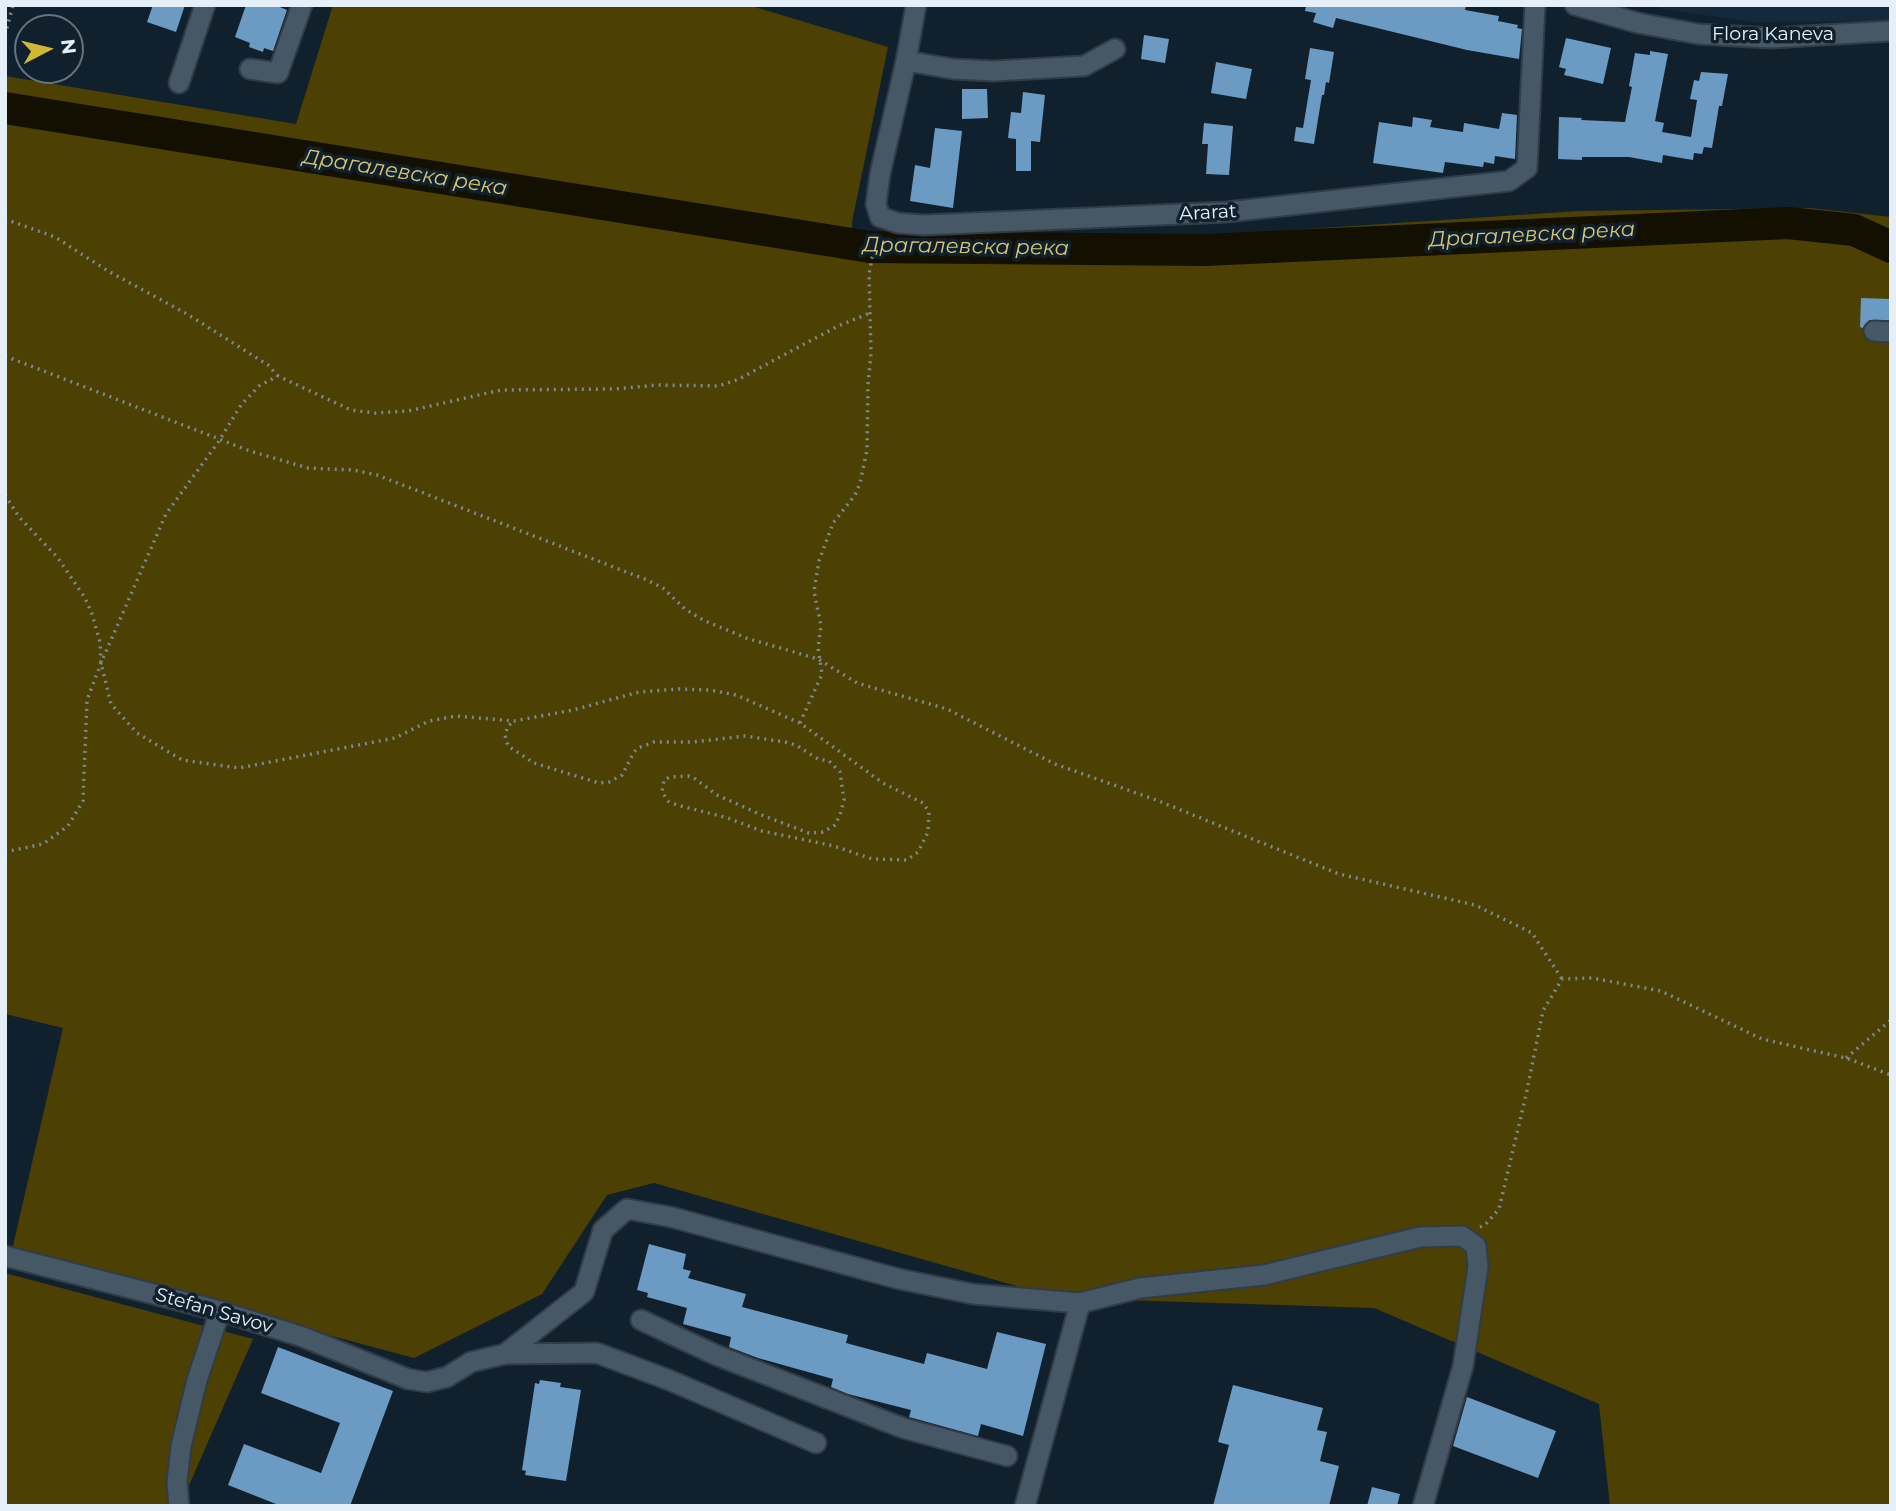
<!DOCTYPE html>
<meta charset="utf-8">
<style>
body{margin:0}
#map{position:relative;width:1896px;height:1511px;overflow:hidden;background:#11202d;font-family:Montserrat,sans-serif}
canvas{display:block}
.frame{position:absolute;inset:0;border:7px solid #e5eff8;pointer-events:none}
.north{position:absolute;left:14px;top:14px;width:70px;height:70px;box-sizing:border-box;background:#11202d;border:2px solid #66737e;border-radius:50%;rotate:83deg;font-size:19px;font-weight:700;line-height:28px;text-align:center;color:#e5eff8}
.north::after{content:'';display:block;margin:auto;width:24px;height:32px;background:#d1b736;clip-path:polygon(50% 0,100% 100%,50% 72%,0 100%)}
</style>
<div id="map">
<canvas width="1896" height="1511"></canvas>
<div class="frame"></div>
<div class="north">N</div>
</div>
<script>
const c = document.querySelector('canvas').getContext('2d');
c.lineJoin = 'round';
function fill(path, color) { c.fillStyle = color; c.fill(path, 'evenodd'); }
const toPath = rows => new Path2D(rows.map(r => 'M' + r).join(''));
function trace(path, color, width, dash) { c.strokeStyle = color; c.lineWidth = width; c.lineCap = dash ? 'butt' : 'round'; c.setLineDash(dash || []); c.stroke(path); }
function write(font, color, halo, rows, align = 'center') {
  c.font = font + ' Montserrat,sans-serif'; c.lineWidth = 7; c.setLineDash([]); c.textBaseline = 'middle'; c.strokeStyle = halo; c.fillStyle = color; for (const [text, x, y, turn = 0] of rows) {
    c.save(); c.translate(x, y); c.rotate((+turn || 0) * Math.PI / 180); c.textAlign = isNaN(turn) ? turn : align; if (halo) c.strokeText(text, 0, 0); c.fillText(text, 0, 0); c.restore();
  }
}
fill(toPath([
 [1660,5,1891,5,1891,21,1755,22,1660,9]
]), '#142a3b');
fill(toPath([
 [333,5,748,5,888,47,852,222,854,259,1579,211,1810,208,1891,217,1891,1506,1610,1506,1599,1404,1374,1308,1059,1298,654,1183,607,1195,542,1294,414,1358,12,1250,63,1028,5,1014,5,76,296,124],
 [5,1273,253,1339,180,1506,5,1506]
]), '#4c4003');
trace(toPath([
 [5,108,870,247,1205,250,1788,223,1854,230,1891,247]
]), '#130f01', 32);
fill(toPath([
 [153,5,185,5,176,32,147,22],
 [246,5,275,5,287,10,273,51,264,48,263,52,249,47,250,43,235,37],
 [1306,5,1466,5,1465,10,1499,16,1498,21,1518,25,1517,28,1522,29,1519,59,1467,50,1336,18,1333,28,1313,22,1316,13,1305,11],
 [1144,35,1169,39,1165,63,1141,59],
 [1566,38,1611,48,1603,84,1564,75,1566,69,1559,67],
 [1310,48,1334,52,1329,83,1326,82,1324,95,1322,95,1314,144,1294,141,1296,127,1303,128,1311,80,1305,79],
 [1650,51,1668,54,1655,121,1664,123,1662,132,1691,137,1697,100,1690,99,1694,80,1699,81,1701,72,1728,74,1722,106,1719,106,1712,148,1704,147,1702,154,1694,153,1693,160,1663,155,1662,163,1629,157,1582,157,1582,160,1558,159,1559,117,1582,118,1581,120,1625,122,1632,87,1629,86,1635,53,1650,55],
 [1216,62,1252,69,1246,99,1211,93],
 [962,89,987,89,988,118,962,119],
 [1023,92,1045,95,1040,142,1031,141,1031,171,1016,171,1016,139,1008,138,1011,112,1021,113],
 [1502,113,1517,115,1515,159,1495,156,1494,164,1484,162,1483,167,1445,162,1443,173,1373,163,1379,122,1412,127,1413,117,1432,120,1430,127,1463,132,1464,123,1499,129],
 [1204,123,1233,126,1229,175,1206,174,1208,144,1202,144],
 [935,128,962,131,953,208,910,201,915,165,930,168],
 [1861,298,1891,299,1891,320,1869,320,1863,328,1860,327],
 [649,1244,686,1254,683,1269,691,1271,688,1278,746,1294,742,1307,848,1335,846,1343,924,1364,927,1353,987,1369,997,1332,1046,1344,1023,1436,981,1424,978,1436,909,1417,911,1410,848,1394,831,1387,833,1379,758,1358,729,1347,731,1337,683,1324,687,1308,647,1297,648,1293,637,1290],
 [278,1347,393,1391,350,1506,281,1506,228,1485,244,1444,321,1473,340,1423,261,1393],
 [540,1380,561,1383,560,1387,581,1390,566,1481,525,1475,526,1471,522,1470,535,1383,539,1384],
 [1233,1385,1323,1408,1317,1430,1327,1432,1320,1461,1339,1466,1329,1506,1213,1506,1229,1445,1218,1442],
 [1467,1397,1556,1431,1538,1478,1453,1446],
 [1372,1487,1400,1494,1397,1506,1367,1506]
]), '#6b9bc2');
const minor = toPath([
 [916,5,906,61,880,174,876,204,880,217,898,223,924,225,1227,212,1509,181,1527,168,1535,5],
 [1575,5,1638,23,1698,34,1771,38,1891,31],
 [906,61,953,69,994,71,1084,66,1115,49],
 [250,69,278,73,302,5],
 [179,83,205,5],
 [1874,331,1891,332],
 [5,1256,220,1311,303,1337,408,1379,427,1382,447,1377,471,1362,505,1354,584,1292,603,1230,627,1209,671,1217,899,1279,973,1294,1080,1303,1140,1288,1264,1275,1420,1237,1462,1236,1476,1246,1478,1267,1463,1366,1423,1506],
 [641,1320,716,1355,903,1428,1007,1456],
 [505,1354,597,1353,669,1380,816,1443],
 [179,1506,177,1482,181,1446,197,1380,220,1311],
 [1025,1506,1080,1303]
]);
trace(minor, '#323c47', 23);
trace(toPath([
 [5,35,13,5],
 [5,219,55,237,108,271,187,314,268,365,278,376],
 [5,356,250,451,308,468,353,470,377,475,647,580,663,588,685,609,703,620,746,638,818,659,857,683,947,709,1055,764,1156,800,1339,874,1475,905,1532,933,1562,979],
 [5,495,19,517,58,558,85,598,92,614,100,642,101,663,111,704,137,733,182,760,239,768,395,738,429,721,456,716,514,721,573,710,639,692,679,689,710,690,736,695,800,723,883,783,923,803,929,812,928,832,918,852,907,860,872,859,834,846,762,831,728,818,677,805,668,801,662,792,664,780,670,777,688,776,694,778,717,795,764,816,809,833,823,832,835,825,840,815,844,800,840,772,829,761,818,759,796,745,785,742,745,736,693,742,654,742,638,748,634,752,622,775,609,782,599,783,534,763,508,746,505,735,508,726,514,721],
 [800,723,822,674,818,648,821,626,814,591,819,561,833,523,855,495,860,483,867,450,868,385,871,353,869,274,877,233],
 [5,852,43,844,68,826,83,801,87,700,101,663,166,514,219,441,241,405,259,386,278,376,351,410,375,413,408,411,501,390,615,389,657,385,719,386,739,379,838,326,870,313],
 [1846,1058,1891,1020],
 [1480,1227,1485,1225,1499,1209,1526,1095,1543,1011,1562,979,1592,978,1661,991,1762,1039,1846,1058,1891,1075]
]), '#7c8893', 3.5, [2, 5]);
trace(minor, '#465766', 19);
write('19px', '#e5eff8', '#11202d', [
 ["Flora Kaneva",1773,34],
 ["Ararat",1208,213,-3],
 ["Stefan Savov",214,1311,16]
]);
write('italic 21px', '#d8c671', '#11202d', [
 ["Драгалевска река",405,173,9],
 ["Драгалевска река",1532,235,-3],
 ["Драгалевска река",966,247,1]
]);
</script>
